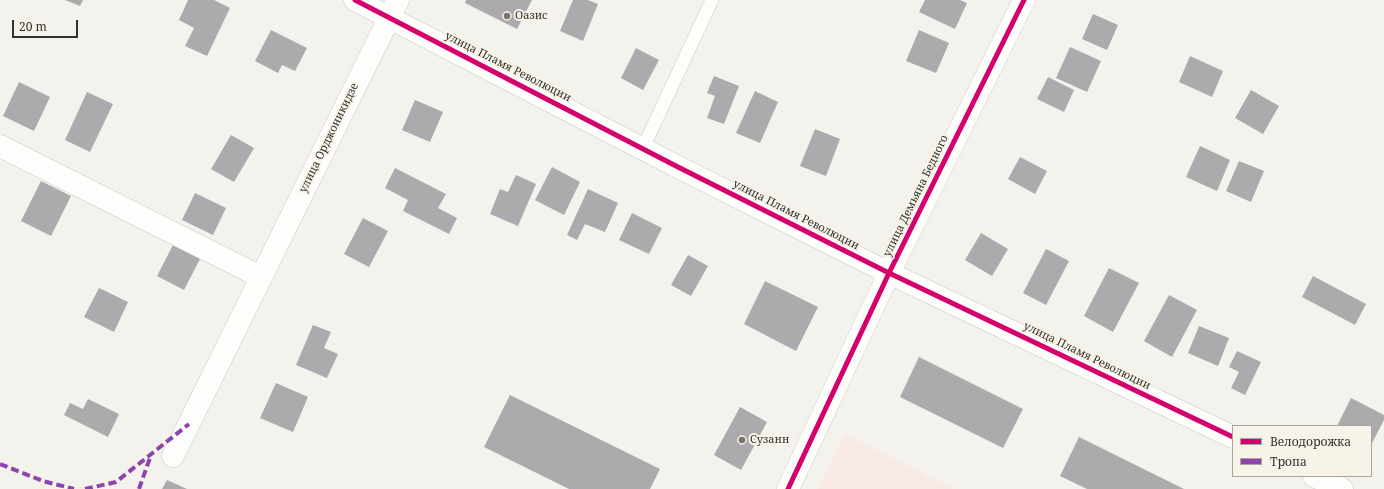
<!DOCTYPE html>
<meta charset="utf-8">
<style>
body{margin:0}
#map{position:relative;width:1384px;height:489px;overflow:hidden;background:#f4f2ec;font-family:"Noto Serif",serif}
canvas{display:block}
.legend{position:absolute;left:1232px;top:425px;width:140px;height:52px;box-sizing:border-box;background:#f7f3e8;border:1px solid #a9a59d;margin:0;padding:5px 7px;list-style:none;font-size:12px;color:#33312d}
.legend li{display:flex;align-items:center;gap:8px;height:20px}
.legend b{width:20px;border:1px solid #a9a59d}
.scale{position:absolute;left:12px;top:20px;width:66px;height:18px;box-sizing:border-box;border:2px solid #33312d;border-top:0;padding-left:5px;font-size:12px;line-height:14px;white-space:nowrap;color:#33312d;-webkit-text-stroke:3px #f7f3e8;paint-order:stroke}
</style>
<div id="map">
<canvas width="1384" height="489"></canvas>
<ul class="legend">
<li><b style="height:5px;background:#d6006c"></b>Велодорожка</li>
<li><b style="height:5px;background:#8e44ad"></b>Тропа</li>
</ul>
<div class="scale">20 m</div>
</div>
<script>
const c = document.querySelector('canvas').getContext('2d');
c.lineJoin = 'round';
function fill(path, color) { c.fillStyle = color; c.fill(path, 'evenodd'); }
const toPath = rows => new Path2D(rows.map(r => 'M' + r).join(''));
function trace(path, color, width, dash) { c.strokeStyle = color; c.lineWidth = width; c.lineCap = dash ? 'butt' : 'round'; c.setLineDash(dash || []); c.stroke(path); }
function write(font, color, halo, rows, align = 'center') {
  c.font = font + ' "Noto Serif",serif'; c.lineWidth = 4; c.setLineDash([]); c.textBaseline = 'middle'; c.strokeStyle = halo; c.fillStyle = color; for (const [text, x, y, turn = 0] of rows) {
    c.save(); c.translate(x, y); c.rotate((+turn || 0) * Math.PI / 180); c.textAlign = isNaN(turn) ? turn : align; if (halo) c.strokeText(text, 0, 0); c.fillText(text, 0, 0); c.restore();
  }
}
fill(toPath([
 [844,435,888,456,953,489,818,489]
]), '#f9e9e4');
fill(toPath([
 [65,0,83,0,80,6],
 [188,0,214,0,230,8,207,56,185,46,194,28,179,20],
 [466,0,532,0,517,29,465,3],
 [573,0,588,0,598,4,583,41,560,31],
 [925,0,960,0,967,3,955,29,919,12],
 [1093,14,1118,25,1107,50,1082,39],
 [271,30,307,48,295,71,282,65,278,73,255,61],
 [919,30,949,43,936,73,906,61],
 [1070,47,1101,61,1087,92,1056,78],
 [636,48,659,60,643,90,621,78],
 [1190,56,1223,71,1212,97,1179,82],
 [714,76,739,86,724,124,707,118,715,96,707,93],
 [1048,77,1074,90,1064,112,1037,99],
 [19,82,50,97,34,131,3,116],
 [1251,90,1279,106,1263,134,1235,118],
 [755,91,778,102,760,143,736,133],
 [87,92,113,104,90,152,65,140],
 [415,100,443,112,430,142,402,130],
 [815,129,840,139,826,176,800,166],
 [231,135,254,148,234,182,211,169],
 [1200,146,1230,160,1217,191,1186,177],
 [1020,157,1047,171,1035,194,1008,179],
 [1239,161,1264,171,1251,202,1226,191],
 [552,167,580,182,564,215,535,200],
 [395,168,446,194,438,208,457,218,449,234,403,211,408,200,385,188],
 [516,175,536,184,518,226,490,214,500,189,508,192],
 [41,181,71,196,51,236,21,221],
 [588,189,618,203,605,232,585,224,577,240,567,235],
 [195,193,226,208,213,235,182,220],
 [632,213,662,228,649,254,619,240],
 [363,218,388,231,369,267,344,254],
 [981,233,1008,249,992,276,965,260],
 [174,243,201,257,184,290,157,276],
 [1046,249,1069,261,1046,305,1023,293],
 [688,255,708,266,691,296,671,285],
 [1109,268,1139,283,1113,332,1084,316],
 [1313,276,1366,304,1355,325,1302,297],
 [765,281,818,307,796,351,744,324],
 [99,288,128,302,114,332,84,317],
 [1169,295,1197,310,1172,357,1144,341],
 [313,325,331,332,324,348,338,354,327,378,296,365],
 [1199,326,1229,338,1218,366,1188,353],
 [1237,351,1261,362,1245,395,1231,388,1239,372,1229,367],
 [919,357,1023,409,1003,448,900,397],
 [276,383,308,397,293,432,260,418],
 [510,395,660,469,650,489,569,489,484,447],
 [1351,398,1384,415,1384,420,1371,445,1371,426,1337,426],
 [88,399,119,414,108,437,64,415,70,403,83,409],
 [740,407,767,422,741,470,714,455],
 [1079,437,1184,489,1087,489,1060,476],
 [167,480,187,489,162,489]
]), '#acaaad');
const lane = toPath([
 [643,148,712,0]
]);
const street = toPath([
 [0,146,261,277],
 [173,456,398,0]
]);
const secondary = toPath([
 [355,0,676,166,889,273,1233,437],
 [1314,476,1342,489],
 [788,489,889,273,1024,0]
]);
trace(lane, '#cccac6', 14);
trace(street, '#cccac6', 23);
trace(secondary, '#cccac6', 23);
trace(lane, '#fdfdfc', 13);
trace(street, '#fdfdfc', 22);
trace(secondary, '#fdfdfc', 22);
trace(toPath([
 [0,464,43,481,74,489],
 [85,489,116,482,189,424],
 [139,489,151,455]
]), '#8e44ad', 4, [8, 4]);
trace(toPath([
 [355,0,676,166,889,273,1233,437],
 [788,489,889,273,1024,0]
]), '#d6006c', 5);
for (const [x, y, r, color] of [
 [507,16,4,"#777570"],
 [742,440,4,"#777570"]
]) { const dot = new Path2D(); dot.arc(x, y, r, 0, 2 * Math.PI); c.fillStyle = color; c.fill(dot); trace(dot, '#f7f3e8', 1.5); }
write('11px', '#33312d', '#f7f3e8', [
 ["Оазис",515,16],
 ["Сузанн",750,440]
], 'left');
write('11px', '#33312d', '#f7f3e8', [
 ["улица Пламя Революции",508,67,27],
 ["улица Орджоникидзе",329,138,-64],
 ["улица Демьяна Бедного",916,196,-64],
 ["улица Пламя Революции",796,215,27],
 ["улица Пламя Революции",1087,356,26]
]);
</script>
